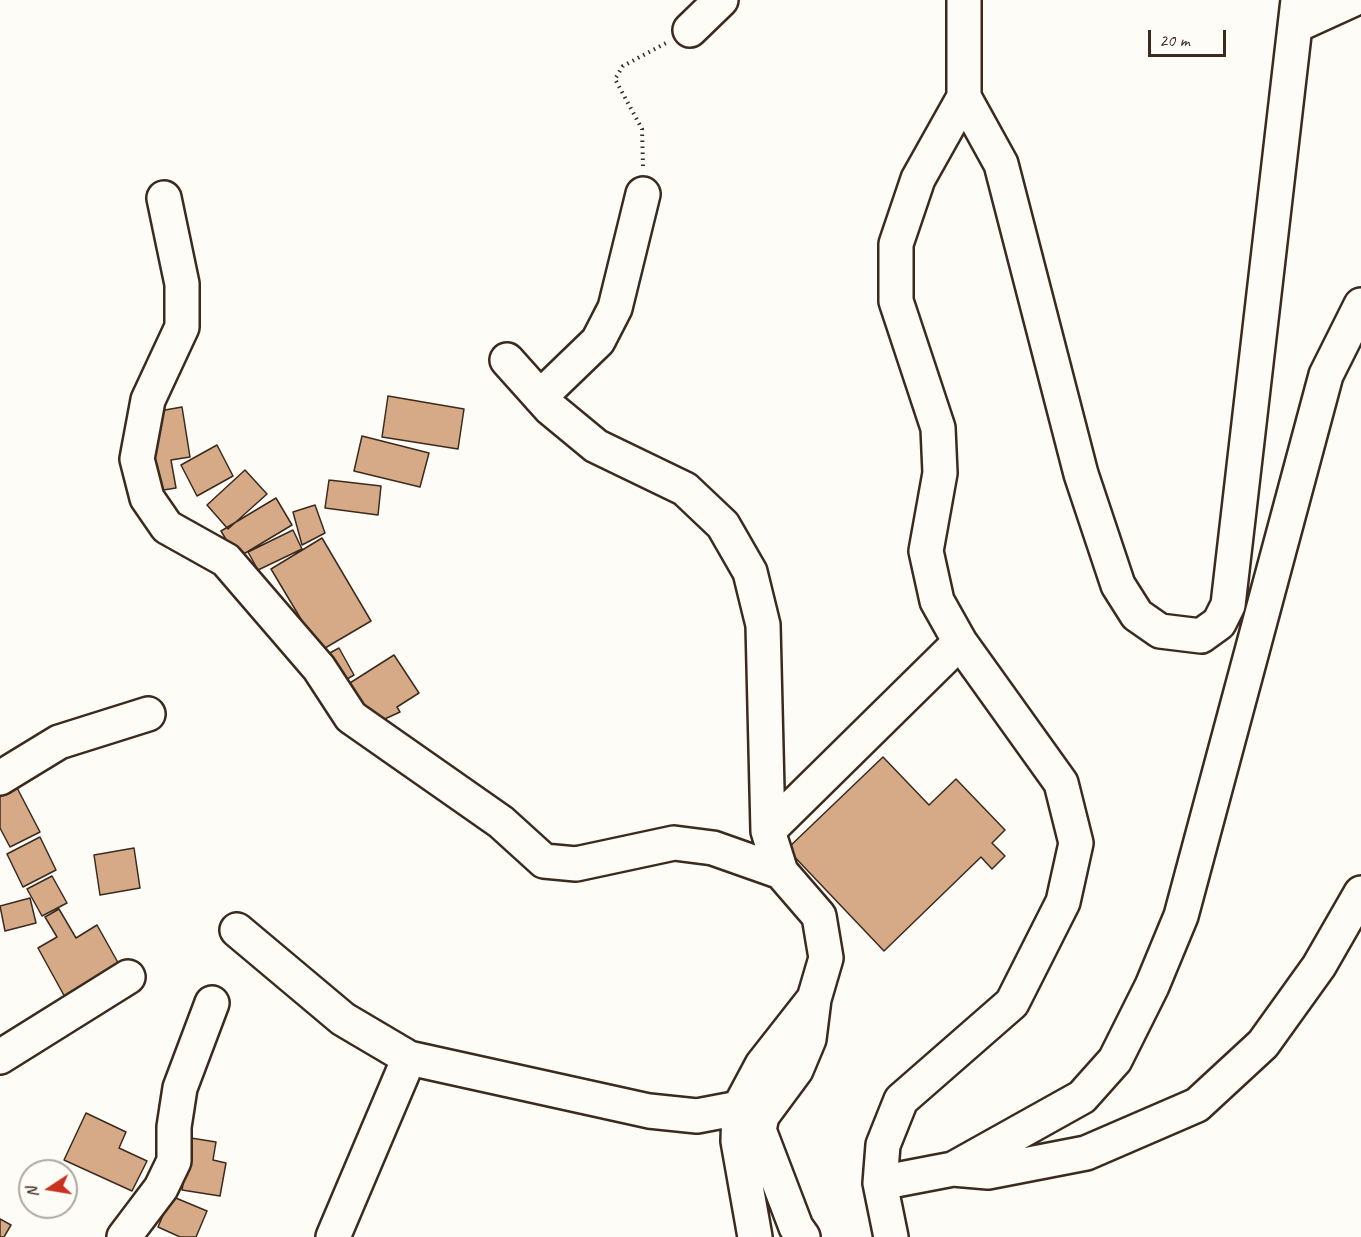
<!DOCTYPE html>
<style>
body{margin:0}
#map{position:relative;width:1361px;height:1237px;overflow:hidden;background:#fdfcf7;font-family:Caveat,sans-serif}
canvas{display:block}
.north{position:absolute;left:18px;top:1159px;width:60px;height:60px;box-sizing:border-box;background:#fdfcf7;border:2px solid #afa8a0;border-radius:50%;rotate:258deg;font-size:16px;font-weight:700;line-height:24px;text-align:center;color:#3b2a1e}
.north::after{content:'';display:block;margin:auto;width:21px;height:27px;background:#c8321e;clip-path:polygon(50% 0,100% 100%,50% 72%,0 100%)}
.scale{position:absolute;left:1148px;top:30px;width:78px;height:27px;box-sizing:border-box;border:3px solid #3b2a1e;border-top:0;padding-left:8px;font-size:18px;line-height:21px;white-space:nowrap;color:#3b2a1e;-webkit-text-stroke:4px #fdfcf7;paint-order:stroke}
</style>
<div id="map">
<canvas width="1361" height="1237"></canvas>
<div class="north">N</div>
<div class="scale">20 m</div>
</div>
<script>
const c = document.querySelector('canvas').getContext('2d');
c.lineJoin = 'round';
function fill(path, color) { c.fillStyle = color; c.fill(path, 'evenodd'); }
const toPath = rows => new Path2D(rows.map(r => 'M' + r).join(''));
function trace(path, color, width, dash) { c.strokeStyle = color; c.lineWidth = width; c.lineCap = dash ? 'butt' : 'round'; c.setLineDash(dash || []); c.stroke(path); }
const building = toPath([
 [388,396,464,409,458,449,382,437,388,396],
 [182,407,190,457,171,460,176,488,151,492,141,460,155,458,148,413,182,407],
 [362,436,429,453,420,487,354,471,362,436],
 [217,445,233,476,197,496,181,465,217,445],
 [245,470,267,494,228,529,207,505,245,470],
 [329,480,381,486,378,515,325,508,329,480],
 [276,498,292,525,237,558,221,531,276,498],
 [315,505,325,533,302,545,293,512,315,505],
 [293,530,302,549,258,570,248,552,293,530],
 [322,538,371,621,320,651,271,569,322,538],
 [339,648,354,675,342,682,326,655,339,648],
 [394,655,419,693,397,707,400,712,376,723,342,688,394,655],
 [883,757,929,805,956,779,1005,830,992,843,1005,856,992,869,981,857,884,951,787,849,883,757],
 [15,784,40,832,10,847,0,828,0,791,15,784],
 [40,837,56,870,23,887,7,854,40,837],
 [134,848,140,888,100,895,94,855,134,848],
 [52,876,67,903,42,916,27,889,52,876],
 [30,898,36,923,5,931,0,906,30,898],
 [59,909,76,938,97,925,121,968,66,999,38,948,57,937,45,917,59,909],
 [86,1113,126,1132,119,1148,147,1161,132,1191,64,1160,86,1113],
 [191,1138,216,1142,213,1160,226,1163,220,1196,182,1190,191,1138],
 [171,1196,207,1211,196,1237,180,1237,158,1227,171,1196],
 [0,1219,11,1225,4,1237,0,1237,0,1219]
]);
fill(building, '#d6aa87');
trace(building, '#3b2a1e', 1.5);
const minor = toPath([
 [964,0,964,97],
 [1295,26,1352,0],
 [690,30,721,0],
 [164,198,182,284,182,327,148,400,137,459,147,498,167,527,226,560,319,668,351,717,501,822,544,861,576,864,674,843,713,848,781,872],
 [507,360,550,408,596,446,685,489,723,525,750,572,763,625,768,831,781,872,819,916,826,958,814,999,809,1039,796,1070,762,1116,759,1130,796,1227,803,1237],
 [540,397,598,341,615,308,643,194],
 [0,778,59,742,148,714],
 [768,831,960,642],
 [237,930,343,1019,409,1058,649,1111,697,1116,739,1108],
 [0,1057,128,977],
 [953,1169,988,1172,1086,1153,1197,1105,1263,1044,1319,966,1361,893],
 [880,1183,953,1169,1082,1097,1115,1060,1152,986,1181,916,1326,375,1361,305],
 [124,1237,161,1188,174,1161,174,1127,180,1088,212,1003],
 [333,1237,409,1058],
 [755,1237,738,1141,739,1108,762,1065,813,1000],
 [891,1237,880,1183,883,1145,901,1100,1012,1003,1063,902,1076,843,1061,783,960,642,937,601,926,551,940,473,938,428,896,301,896,244,918,179,964,97,1001,164,1081,474,1118,585,1137,615,1160,631,1201,636,1219,623,1228,605,1298,0]
]);
trace(minor, '#3b2a1e', 38);
trace(toPath([
 [643,166,642,129,615,79,623,66,666,43]
]), '#3b2a1e', 4, [1.5, 4.5]);
trace(minor, '#fdfcf7', 33);
</script>
